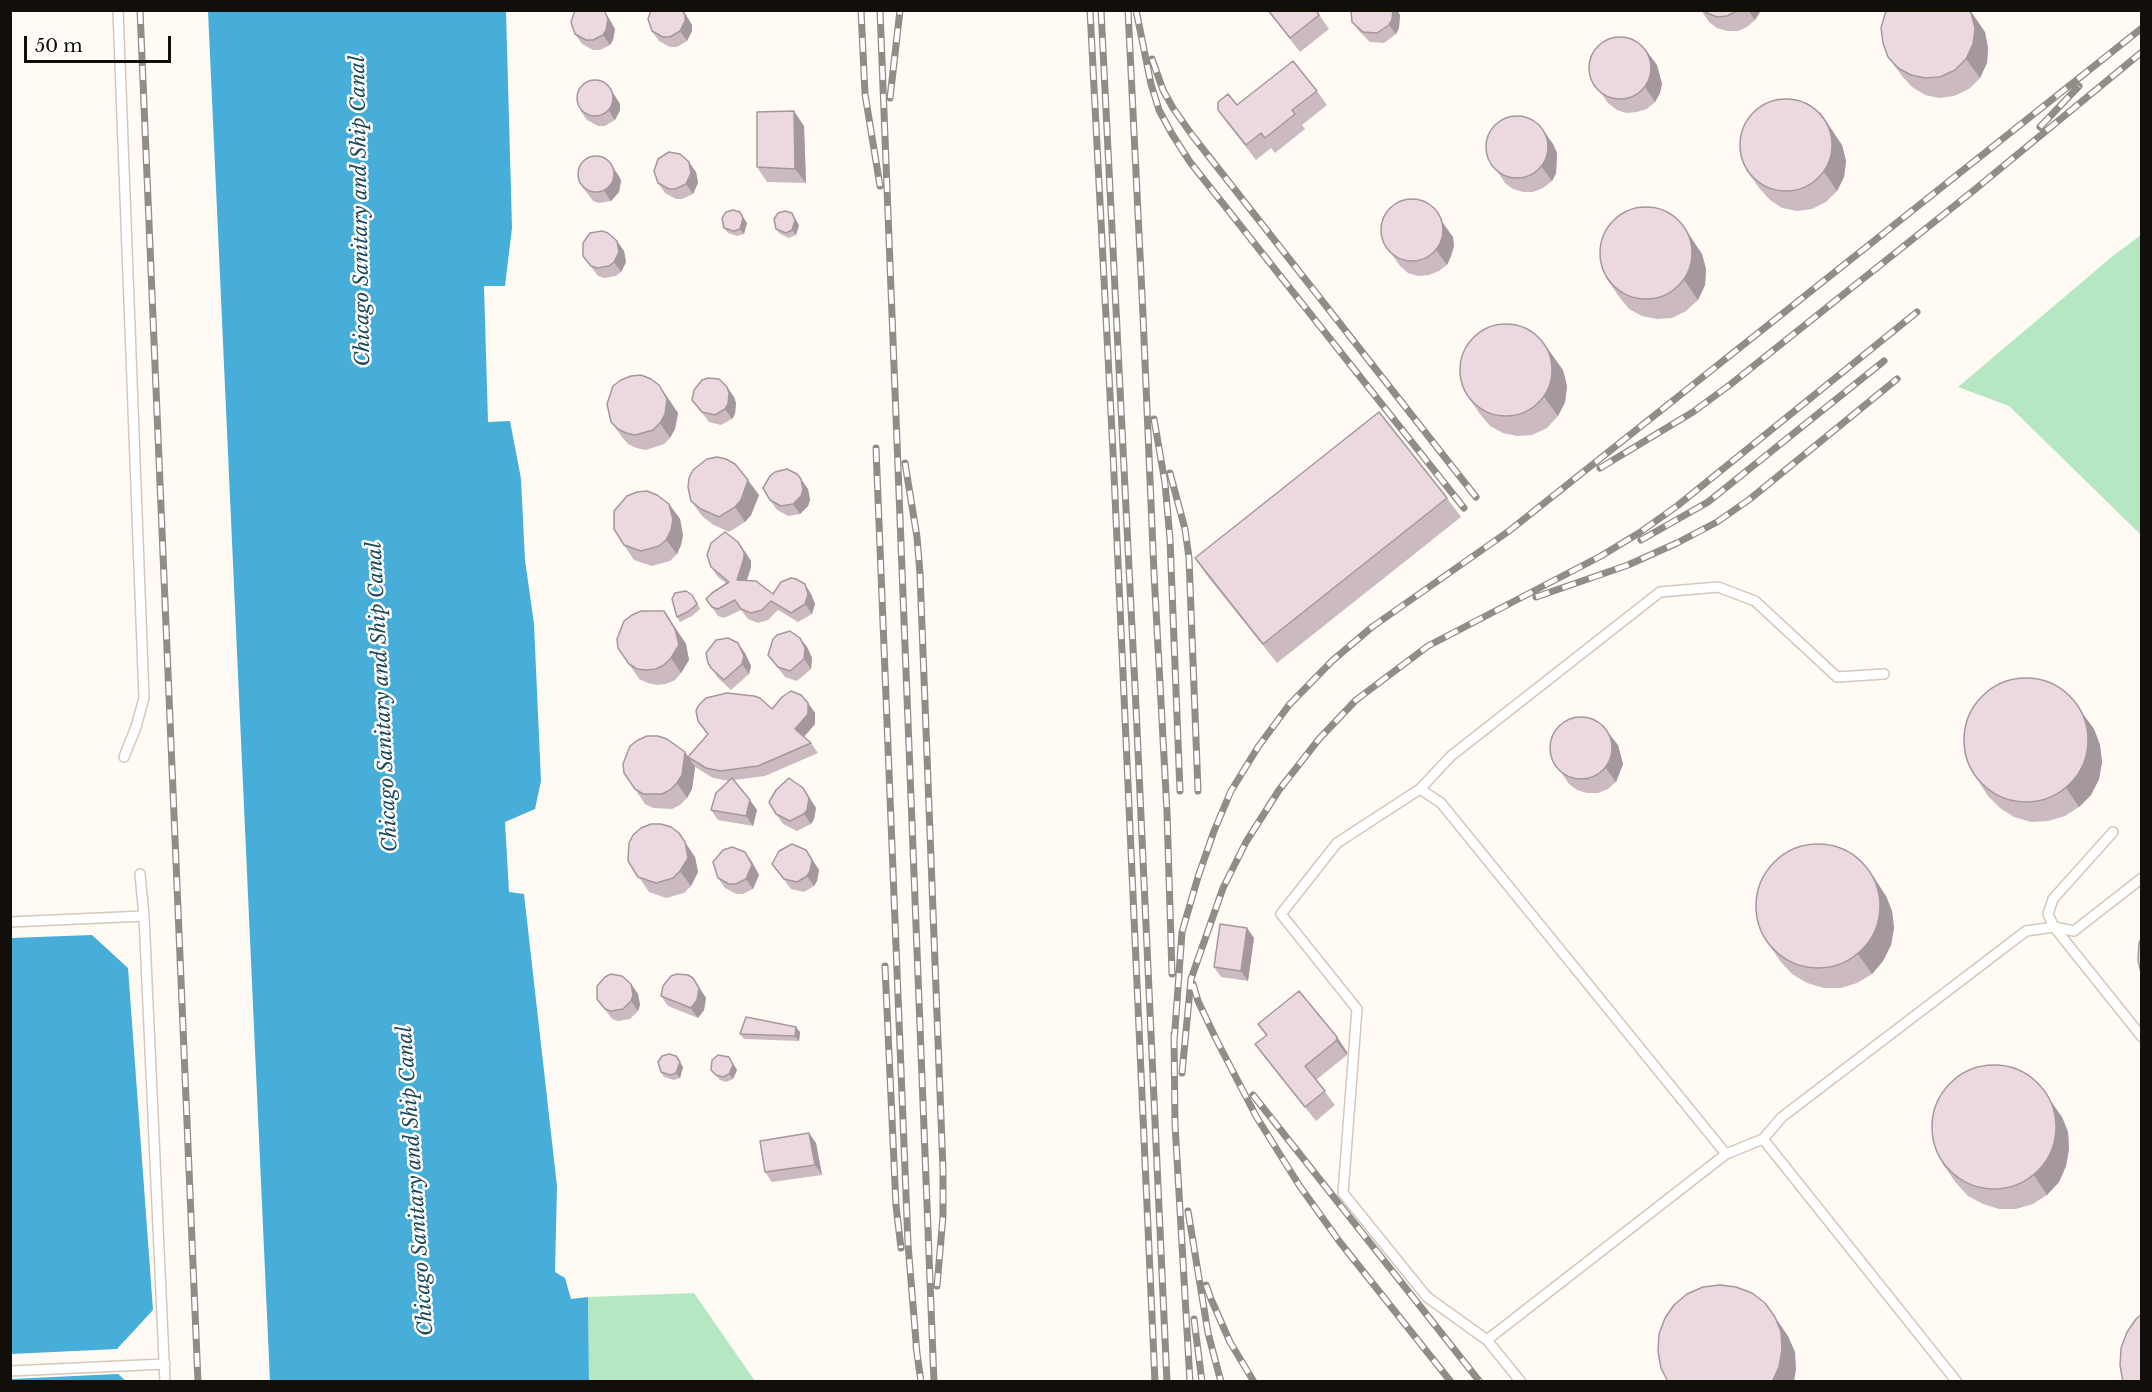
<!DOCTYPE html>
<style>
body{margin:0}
#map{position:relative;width:2152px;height:1392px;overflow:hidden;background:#fffaf4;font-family:"Libre Baskerville",serif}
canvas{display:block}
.frame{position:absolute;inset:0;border:12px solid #120e09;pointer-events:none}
.scale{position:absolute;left:24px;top:36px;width:147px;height:27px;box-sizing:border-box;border:3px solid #120e09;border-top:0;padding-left:8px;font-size:18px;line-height:21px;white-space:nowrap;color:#120e09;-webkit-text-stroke:4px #fff;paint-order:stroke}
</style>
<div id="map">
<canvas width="2152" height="1392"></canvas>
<div class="frame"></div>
<div class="scale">50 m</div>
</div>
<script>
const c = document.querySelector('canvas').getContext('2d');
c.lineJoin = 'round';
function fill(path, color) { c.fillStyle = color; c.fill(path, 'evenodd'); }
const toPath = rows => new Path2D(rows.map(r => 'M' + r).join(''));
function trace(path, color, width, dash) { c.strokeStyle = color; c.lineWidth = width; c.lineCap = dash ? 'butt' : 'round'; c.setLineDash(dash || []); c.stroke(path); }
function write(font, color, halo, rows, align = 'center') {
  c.font = font + ' "Libre Baskerville",serif'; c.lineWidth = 5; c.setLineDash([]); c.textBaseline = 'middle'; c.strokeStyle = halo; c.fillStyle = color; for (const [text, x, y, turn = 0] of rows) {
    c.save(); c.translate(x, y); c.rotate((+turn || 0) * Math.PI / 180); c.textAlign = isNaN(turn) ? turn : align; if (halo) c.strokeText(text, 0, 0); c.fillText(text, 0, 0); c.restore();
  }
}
fill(toPath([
 [2141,235,2141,535,2009,406,1958,387,2114,255],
 [694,1293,755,1381,589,1381,588,1297]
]), '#b5e8c2');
fill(toPath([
 [208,11,506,11,512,228,505,286,484,286,488,422,510,421,521,479,525,560,534,624,541,781,535,809,505,822,509,892,524,894,557,1186,555,1272,565,1278,571,1299,588,1297,589,1381,270,1381],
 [92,935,128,968,153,1310,117,1349,11,1354,11,938],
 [118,1374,126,1381,11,1381,11,1379]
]), '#46aed8');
const service = toPath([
 [118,10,144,698,136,727,124,757],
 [1420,789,1441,803,1726,1154],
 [2113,832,2053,899,2048,914,2054,927,2142,1037],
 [140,874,144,916,165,1382],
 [10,922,144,916],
 [1763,1139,1957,1382],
 [1487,1340,1726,1154,1763,1139,1782,1117,2026,931,2054,927,2074,931,2142,878],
 [10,1371,165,1364],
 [1521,1382,1487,1340,1427,1297,1343,1193,1357,1009,1281,914,1337,843,1420,789,1451,756,1660,592,1718,587,1755,601,1837,677,1884,674]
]);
trace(service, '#d5c8bb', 12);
trace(service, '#fff', 9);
const rail = toPath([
 [140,10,198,1382],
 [861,10,865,94,880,186],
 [880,10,934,1382],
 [1090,10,1113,452,1155,1382],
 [1101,10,1136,707,1167,1382],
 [1128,10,1143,315,1154,573,1167,812,1172,974],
 [1136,10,1151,84,1159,110,1172,134,1190,162,1464,508],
 [1152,59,1163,90,1173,108,1192,135,1476,497],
 [890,98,900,10],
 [2040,127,2079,86],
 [1154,419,1165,483,1170,539,1180,791],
 [876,448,908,1244,917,1354],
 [905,463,917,537,920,574,943,1170,943,1216,937,1286],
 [1600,468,1693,412,1731,384,1973,191,2142,52],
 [1170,473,1185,529,1189,558,1198,791],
 [1641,540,1708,502,1884,361],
 [1536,597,1628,565,1677,543,1717,522,1750,499,1897,379],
 [885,966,896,1206,901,1248],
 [1193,984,1198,1001,1216,1039,1256,1116,1299,1185,1339,1241,1451,1382],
 [1174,1034,1175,1124,1190,1382],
 [1174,1043,1182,932,1198,877,1214,831,1231,791,1258,747,1289,705,1332,661,1372,627,1509,531,2142,28],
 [1182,1073,1191,979,1223,888,1246,842,1279,790,1319,739,1356,700,1428,646,1601,556,1639,533,1677,506,1917,312],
 [1253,1095,1480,1382],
 [1188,1211,1208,1333,1221,1382],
 [1206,1285,1211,1299,1230,1342,1254,1382],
 [1194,1319,1202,1382],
 [916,1346,921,1382]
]);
trace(rail, '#908c86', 7);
trace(rail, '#fff', 4.5, [14]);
fill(toPath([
 [651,10,683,10,692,25,692,31,687,41,677,47,670,47,659,41,652,31],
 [1267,10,1316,10,1329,29,1300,52],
 [1351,10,1397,10,1400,15,1399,28,1396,34,1384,43,1370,42,1359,31,1352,22],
 [1701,10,1760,10,1755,20,1747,27,1738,31,1727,31,1717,28,1709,22],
 [609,18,615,29,613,40,610,45,600,50,593,50,582,44,575,34],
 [1985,32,1988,48,1987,63,1980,78,1969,89,1954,96,1939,98,1925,95,1912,87,1902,76,1888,57],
 [1657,65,1662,84,1660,93,1655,102,1647,109,1637,112,1626,113,1617,110,1608,103,1592,80],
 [1317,91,1327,105,1302,125,1305,129,1275,153,1271,148,1256,160,1228,124,1218,110],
 [614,94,620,104,620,110,615,120,605,126,598,126,587,120,580,110],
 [804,126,806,183,767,182,757,167],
 [1543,130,1553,144,1557,153,1556,173,1552,181,1543,188,1533,192,1523,192,1513,189,1505,183,1489,159],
 [1842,145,1846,161,1844,177,1837,191,1826,202,1812,209,1797,211,1782,208,1770,200,1760,189,1746,170],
 [696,172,698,183,693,194,682,199,676,199,665,193,658,183],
 [619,176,621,181,619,192,611,201,599,203,593,201,578,181],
 [747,223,744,234,737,236,728,233,724,228],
 [799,225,796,235,789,238,780,234,776,229],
 [1453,237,1454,246,1451,256,1447,265,1439,271,1429,275,1418,276,1408,273,1400,266,1383,242],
 [624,251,626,262,621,272,616,276,604,278,598,276,583,256],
 [1702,254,1706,269,1705,285,1698,300,1686,311,1672,318,1657,319,1642,316,1629,309,1620,298,1606,278],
 [1563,370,1567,386,1565,402,1558,416,1547,428,1532,435,1517,436,1503,433,1490,426,1480,414,1467,395],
 [659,385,678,413,675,429,670,438,664,444,646,450,636,448,628,444,622,437,611,422],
 [727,387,734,397,736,403,735,414,732,419,721,425,709,422,692,400],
 [801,479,808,489,810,500,808,506,800,514,788,516,777,510,770,500],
 [759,495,751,515,745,522,729,532,712,524,702,516,691,501],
 [1447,498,1461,517,1277,663,1208,577,1195,558],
 [669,504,680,519,683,535,681,545,677,554,670,561,652,566,634,560,624,545],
 [745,551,751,561,751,567,747,580,773,594,811,594,815,604,812,614,798,622,778,610,768,620,758,623,748,619,741,610,724,618,718,616,706,599,727,584,718,577,711,567],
 [696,600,700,609,692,616,680,622,677,617],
 [664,611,686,644,689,660,681,673,675,680,666,684,657,685,648,683,639,679,629,664],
 [800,638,807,647,812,658,811,669,797,681,785,677,768,655],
 [745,653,751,666,749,674,731,690,718,678,711,668],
 [808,703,815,713,815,724,804,737,811,743,818,753,765,776,734,780,757,810,753,826,718,820,711,810,729,781,713,778,695,767,688,757,772,709],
 [2080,710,2094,729,2100,745,2102,762,2099,779,2091,795,2079,807,2065,816,2048,821,2031,822,2014,817,2000,808,1988,796,1975,776],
 [1618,745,1623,764,1616,782,1608,789,1598,793,1587,793,1577,790,1569,784,1553,760],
 [685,752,695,767,692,789,687,798,680,805,672,809,653,808,645,804,624,773],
 [810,798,816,808,814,819,811,824,797,831,783,824,776,814],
 [806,850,819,870,817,881,814,886,804,892,791,889,772,864],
 [745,852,752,862,759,875,753,889,743,894,736,894,725,888,718,878],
 [695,857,698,872,691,886,684,893,666,898,649,892,628,861],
 [1886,896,1892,911,1894,928,1891,945,1883,961,1872,974,1857,983,1841,988,1824,988,1807,983,1792,974,1781,962,1767,942],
 [1247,928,1254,938,1248,981,1221,977,1214,967],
 [693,978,706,998,704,1010,698,1018,668,1006,661,996],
 [631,984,638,994,640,1005,638,1011,630,1019,618,1021,612,1019,597,999],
 [1258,1024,1337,1037,1347,1052,1347,1055,1316,1080,1335,1105,1316,1121,1266,1059,1255,1044,1266,1036],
 [800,1032,799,1041,744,1039,740,1034],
 [732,1062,737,1070,733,1079,726,1082,720,1080,711,1070],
 [683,1067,680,1078,674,1080,664,1077,661,1072],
 [2062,1117,2068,1132,2069,1149,2066,1166,2059,1182,2047,1195,2033,1204,2016,1209,1999,1209,1983,1204,1968,1196,1956,1183,1942,1163],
 [816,1143,822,1175,772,1182,765,1172]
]), '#cbbbc0');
fill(toPath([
 [604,10,615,29,613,40,610,45,603,35],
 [682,10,686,15,692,25,692,31,687,41,680,31],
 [1393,10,1397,10,1400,15,1399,28,1396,34,1389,25],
 [1748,10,1760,10,1760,12,1755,20],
 [1970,10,1985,32,1988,48,1987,63,1980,78,1966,59],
 [1646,50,1657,65,1662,84,1660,93,1655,102,1645,87],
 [607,84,620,104,620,110,615,120,608,110],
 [794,111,804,126,806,183,795,169],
 [1820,112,1842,145,1846,161,1844,177,1837,191,1824,172],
 [1543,130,1553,144,1557,153,1556,173,1552,181,1541,166],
 [689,162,696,172,698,183,693,194,686,184],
 [612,166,619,176,621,181,619,192,611,201,604,191],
 [1431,206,1453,237,1454,246,1451,256,1447,265,1436,250],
 [740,212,747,223,744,234,740,229],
 [792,213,799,225,796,235,792,230],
 [1680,221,1702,254,1706,269,1705,285,1698,300,1684,280],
 [617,241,624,251,626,262,621,272,614,262],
 [1540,338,1563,370,1567,386,1565,402,1558,416,1544,397],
 [659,385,678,413,675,429,670,438,660,423],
 [727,387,734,397,736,403,735,414,732,419,725,409],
 [801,479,808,489,810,500,808,506,800,514,793,504],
 [748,480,759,495,751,515,745,522,735,507],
 [669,504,680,519,683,535,681,545,677,554,666,540],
 [738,542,751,561,751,567,744,589,737,580],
 [805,584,811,594,815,604,812,614,805,604],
 [664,611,686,644,689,660,681,673,671,658],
 [800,638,807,647,812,658,811,669,804,659],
 [738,643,745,653,751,666,749,674,742,664],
 [808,703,815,713,815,724,802,739,795,729],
 [2080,710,2094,729,2100,745,2102,762,2099,779,2091,795,2079,807,2066,788],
 [1607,731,1618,745,1623,764,1616,782,1605,767],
 [685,752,695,767,692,789,687,798,677,783],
 [803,788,816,808,814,819,811,824,804,814],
 [750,800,757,810,753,826,746,816],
 [679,833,695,857,698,872,691,886,680,871],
 [806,850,819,870,817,881,814,886,807,876],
 [745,852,752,862,759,875,753,889,746,879],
 [1873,876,1886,896,1892,911,1894,928,1891,945,1883,961,1872,974,1858,954],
 [1247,928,1254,938,1248,981,1241,971],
 [693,978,706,998,704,1010,698,1018,691,1008],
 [631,984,638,994,640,1005,638,1011,631,1001],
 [796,1027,800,1032,799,1041,795,1036],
 [1337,1037,1347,1052,1347,1055,1336,1041],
 [676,1056,683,1067,680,1078,676,1073],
 [729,1057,737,1070,733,1079,729,1074],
 [2048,1097,2062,1117,2068,1132,2069,1149,2066,1166,2059,1182,2047,1195,2034,1175],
 [809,1133,816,1143,822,1175,815,1165],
 [1775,1317,1788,1336,1795,1352,1796,1369,1794,1382,1772,1382]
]), '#a5989c');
const building = toPath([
 [575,10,604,10,608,19,606,30,603,35,593,40,586,40,575,34,571,22,575,10],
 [651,10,682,10,685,15,685,21,680,31,670,37,663,37,652,31,648,19,651,10],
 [1268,10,1316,10,1319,15,1290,38,1268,10],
 [1351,10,1393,10,1392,19,1389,25,1377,33,1363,32,1352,22,1351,10],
 [1703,10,1739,10,1727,16,1717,17,1707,13,1703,10],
 [1887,10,1969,10,1971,13,1975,28,1973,44,1966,59,1955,70,1940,77,1925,78,1911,75,1898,68,1888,57,1883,43,1881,28,1885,14,1887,10],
 '1589 68a31 31 0 1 1 62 0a31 31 0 1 1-62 0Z',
 [1293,61,1317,91,1292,110,1295,114,1265,138,1261,133,1246,145,1218,110,1218,102,1228,94,1237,105,1293,61],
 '577 98a18 18 0 1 1 36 0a18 18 0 1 1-36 0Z',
 '1740 145a46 46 0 1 1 92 0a46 46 0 1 1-92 0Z',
 [794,111,795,169,757,167,757,112,794,111],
 '1486 147a31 31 0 1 1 62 0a31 31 0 1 1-62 0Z',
 [669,152,680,154,689,162,691,173,686,184,675,189,669,189,658,183,654,171,658,159,669,152],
 '578 174a18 18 0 1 1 36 0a18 18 0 1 1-36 0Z',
 '1381 230a31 31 0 1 1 62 0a31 31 0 1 1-62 0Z',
 '1600 253a46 46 0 1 1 92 0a46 46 0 1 1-92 0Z',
 [733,210,740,212,743,218,740,229,734,231,724,228,722,218,726,212,733,210],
 [785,211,792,213,795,220,792,230,786,233,776,229,774,219,778,213,785,211],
 [602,231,608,233,617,241,619,252,614,262,609,266,597,268,591,266,583,256,583,243,590,233,602,231],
 '1460 370a46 46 0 1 1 92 0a46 46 0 1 1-92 0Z',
 [641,375,651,379,659,385,667,399,665,414,660,423,653,430,635,435,626,433,618,429,611,422,607,404,613,386,621,380,631,376,641,375],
 [708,378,719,379,727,387,729,393,728,404,725,409,715,415,702,412,692,400,694,390,702,380,708,378],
 [1379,412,1447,498,1263,644,1195,558,1379,412],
 [717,457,726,459,735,464,748,480,741,500,735,507,719,517,701,509,691,501,688,487,689,478,693,470,707,459,717,457],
 [787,469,797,474,801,479,803,490,801,496,793,504,781,506,770,500,763,488,770,476,775,472,787,469],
 [647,491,657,495,669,504,673,520,671,530,666,540,659,546,641,551,624,545,614,529,614,511,627,496,637,492,647,491],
 [725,532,738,542,744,552,744,558,737,580,756,581,773,594,781,582,791,578,796,579,805,584,808,594,805,604,791,613,771,601,762,610,751,613,741,609,735,600,718,609,712,607,706,599,712,593,729,582,711,567,707,555,711,543,725,532],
 [686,591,692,595,697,604,689,611,677,617,672,599,675,593,686,591],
 [641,611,664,611,675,629,679,645,671,658,664,665,656,669,646,670,637,669,629,664,618,648,617,639,624,621,632,615,641,611],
 [790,631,800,638,805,648,804,659,790,671,778,667,768,655,773,639,777,635,790,631],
 [728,638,738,643,744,656,742,664,724,680,711,668,708,663,706,653,716,640,728,638],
 '1964 740a62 62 0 1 1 124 0a62 62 0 1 1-124 0Z',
 [791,691,801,695,808,703,808,714,795,729,811,743,758,766,720,771,706,768,688,757,708,734,698,721,696,711,698,706,706,698,727,693,754,696,760,698,772,709,782,697,791,691],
 '1550 748a31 31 0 1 1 62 0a31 31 0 1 1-62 0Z',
 [647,736,658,736,667,739,685,752,682,775,677,783,670,790,662,794,643,794,635,789,624,773,623,764,630,746,638,740,647,736],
 [732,778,750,800,746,816,711,810,716,793,732,778],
 [789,778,803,788,809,798,807,810,804,814,790,821,776,814,769,802,776,790,789,778],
 [651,824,661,824,671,827,679,833,685,842,688,858,680,871,673,878,656,883,638,877,628,861,629,843,633,835,641,828,651,824],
 '1756 906a62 62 0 1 1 124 0a62 62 0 1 1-124 0Z',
 [792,844,806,850,812,860,810,871,807,876,797,882,784,879,772,864,779,851,792,844],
 [732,847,745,852,752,865,746,879,736,884,729,884,718,878,713,862,723,850,732,847],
 [1220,924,1247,928,1241,971,1214,967,1220,924],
 [2142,937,2142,977,2138,960,2139,943,2142,937],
 [611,974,622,976,631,984,633,995,631,1001,623,1009,611,1011,605,1009,597,999,597,986,605,977,611,974],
 [677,974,688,975,693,978,699,988,697,1000,691,1008,661,996,663,986,671,976,677,974],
 [1299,991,1337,1037,1336,1041,1305,1066,1325,1091,1305,1107,1255,1044,1267,1035,1258,1024,1299,991],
 [746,1017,796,1027,795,1036,740,1034,746,1017],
 [669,1054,676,1056,680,1062,676,1073,670,1075,661,1072,658,1062,662,1056,669,1054],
 [718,1055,729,1057,733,1065,729,1074,723,1077,716,1075,711,1070,712,1060,718,1055],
 '1932 1127a62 62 0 1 1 124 0a62 62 0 1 1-124 0Z',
 [809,1133,815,1165,765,1172,760,1141,809,1133],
 [1720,1285,1736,1287,1752,1293,1765,1303,1775,1317,1781,1332,1782,1350,1779,1367,1772,1382,1668,1382,1661,1368,1658,1351,1659,1334,1665,1318,1674,1305,1687,1294,1703,1287,1720,1285],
 [2142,1314,2142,1382,2123,1382,2120,1365,2121,1348,2127,1332,2136,1319,2142,1314]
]);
fill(building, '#ecd9df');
trace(building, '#a5989c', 1.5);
write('italic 20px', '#1c485a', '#fff', [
 ["Chicago Sanitary and Ship Canal",361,211,-91],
 ["Chicago Sanitary and Ship Canal",383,697,-93],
 ["Chicago Sanitary and Ship Canal",416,1181,-94]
]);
</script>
